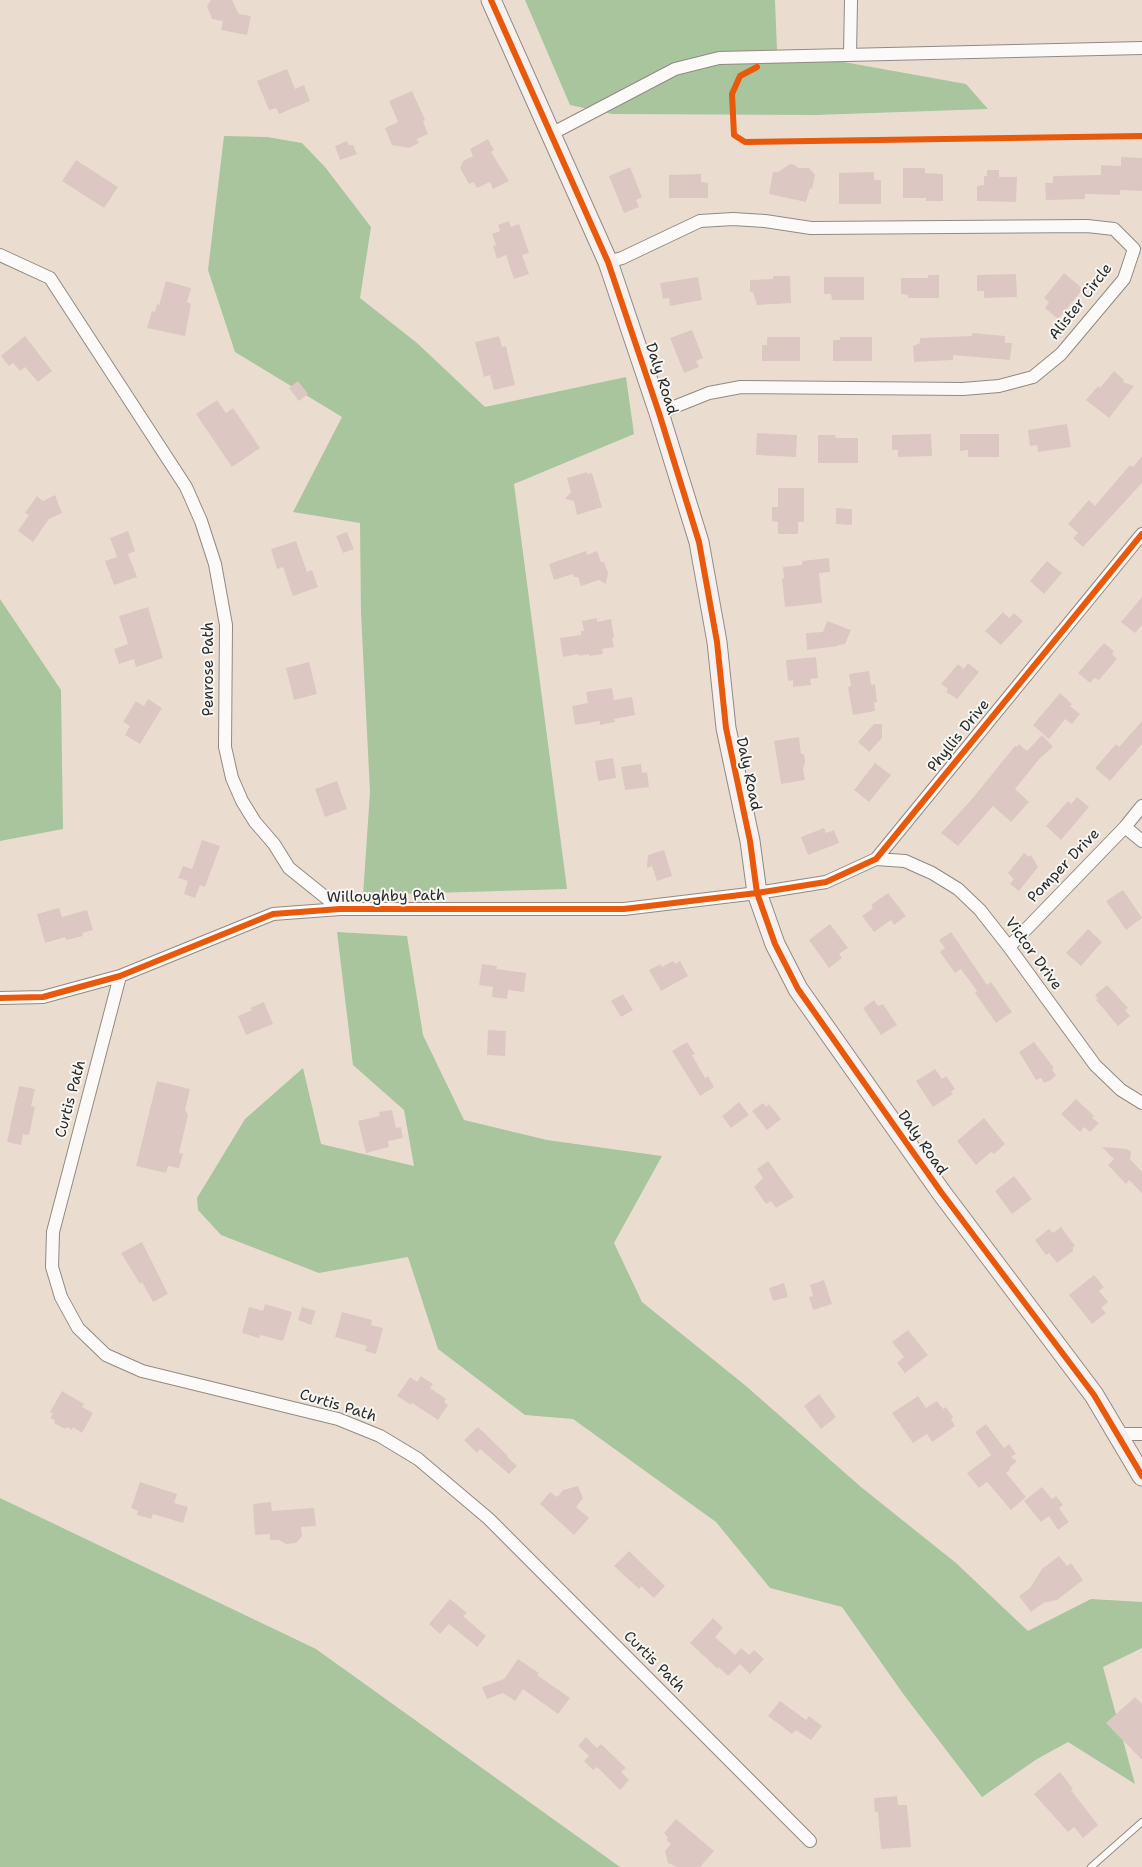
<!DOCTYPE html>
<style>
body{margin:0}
canvas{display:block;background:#eaddd0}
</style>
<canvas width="1142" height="1867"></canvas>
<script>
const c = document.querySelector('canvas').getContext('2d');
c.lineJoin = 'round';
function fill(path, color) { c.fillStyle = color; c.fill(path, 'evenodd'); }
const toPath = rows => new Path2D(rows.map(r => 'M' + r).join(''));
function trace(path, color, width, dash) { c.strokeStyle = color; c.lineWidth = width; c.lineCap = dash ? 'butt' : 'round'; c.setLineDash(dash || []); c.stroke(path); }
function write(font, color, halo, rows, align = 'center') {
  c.font = font + ' "Shantell Sans",sans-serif'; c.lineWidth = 4; c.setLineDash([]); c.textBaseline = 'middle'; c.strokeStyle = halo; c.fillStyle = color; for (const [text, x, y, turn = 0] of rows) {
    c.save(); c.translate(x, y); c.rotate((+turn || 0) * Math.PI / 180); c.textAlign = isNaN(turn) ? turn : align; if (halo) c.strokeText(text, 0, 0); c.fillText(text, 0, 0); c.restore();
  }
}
fill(toPath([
 [525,0,775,0,777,50,966,84,988,109,815,115,612,114,570,105],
 [224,136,267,137,302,143,325,167,371,227,360,298,417,343,485,407,626,377,634,434,514,484,567,889,363,895,370,792,361,613,360,523,293,512,342,417,235,352,208,270],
 [0,599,61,690,63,829,0,841],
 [337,932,407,936,423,1035,464,1120,547,1140,662,1156,614,1243,642,1302,746,1386,861,1487,956,1563,1028,1631,1091,1599,1142,1602,1142,1648,1103,1667,1135,1784,1068,1742,1037,1759,982,1797,904,1695,842,1607,770,1588,716,1522,573,1419,525,1415,438,1349,408,1257,319,1273,221,1235,198,1210,197,1198,245,1119,303,1068,321,1144,414,1166,404,1110,353,1065],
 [0,1498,316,1649,620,1867,0,1867]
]), '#a8c59e');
fill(toPath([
 [211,0,232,0,239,14,251,16,247,35,221,30,223,21,212,19,207,6],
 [287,69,295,89,304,85,310,101,279,114,276,108,269,110,257,81],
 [412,91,425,120,423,121,428,134,417,139,419,143,409,148,392,145,385,128,398,122,389,101],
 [488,139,494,150,491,152,509,181,493,189,490,182,477,188,474,182,469,184,460,168,463,161,473,156,470,149],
 [347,141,349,145,353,145,357,154,340,160,335,146],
 [1121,157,1142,158,1142,191,1120,190,1120,195,1085,194,1085,199,1046,200,1045,183,1053,183,1053,176,1101,175,1101,165,1121,166],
 [76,160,118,187,104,208,62,181],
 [790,164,795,165,798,168,809,168,815,175,812,189,810,188,806,202,769,194,773,172,778,172],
 [630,167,642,197,636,200,639,207,624,213,609,176],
 [903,168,925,168,925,173,943,174,943,201,926,201,926,198,903,198],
 [987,170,999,170,999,177,1017,177,1016,202,977,201,977,186,984,185,984,176,987,176],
 [874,172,874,180,881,180,881,204,839,204,839,173],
 [701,174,701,182,708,183,708,198,669,198,669,175],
 [509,221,511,227,519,224,529,253,522,255,529,274,514,279,506,255,497,259,493,246,496,245,492,234,500,231,498,225],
 [1064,273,1083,289,1058,319,1045,308,1049,302,1044,298],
 [1016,274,1017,297,984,298,984,291,977,291,977,275],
 [928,275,939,275,939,298,908,298,908,295,901,294,901,278,928,278],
 [773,276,790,276,791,303,757,305,753,292,750,292,750,280,773,279],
 [698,277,702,300,670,306,669,298,663,299,660,283],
 [824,277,864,277,864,300,832,300,831,294,824,294],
 [166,281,191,288,187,302,191,304,185,336,147,328,152,311,155,312,157,304,159,305],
 [692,330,703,358,696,361,699,367,684,373,670,338],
 [972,333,1005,336,1005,343,1012,343,1010,360,953,355,953,360,914,362,913,346,920,343,920,338,972,336],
 [25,336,52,371,38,382,25,367,20,371,13,363,9,366,1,356],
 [499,336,502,347,506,346,515,385,494,390,490,375,484,377,475,342],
 [767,337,800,337,800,361,762,361,762,345,767,345],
 [840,337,872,337,872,361,833,361,833,340,840,340],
 [1114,371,1124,380,1123,382,1134,386,1109,418,1086,400,1098,386,1100,388],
 [298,381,308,394,299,401,289,388],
 [217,400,226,413,233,408,260,448,232,467,196,414],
 [1067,424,1071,447,1038,452,1037,445,1030,446,1028,430],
 [757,433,797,435,796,457,756,455],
 [931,434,932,456,898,457,898,450,892,450,892,435],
 [960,434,999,434,999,457,968,457,968,450,960,451],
 [818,435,835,435,836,438,858,438,858,463,818,463],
 [1142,456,1142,483,1083,547,1073,538,1078,533,1068,524,1089,500,1095,506,1130,465,1133,467],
 [587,472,587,474,592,473,602,507,577,515,574,501,565,499,571,492,567,478],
 [778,488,804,488,804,522,798,522,798,534,778,534,778,522,772,521,772,507,778,507],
 [55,495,62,513,49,519,33,542,18,531,29,515,25,513,37,496,43,501],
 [836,508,852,509,852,525,836,524],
 [128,531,135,551,128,554,137,577,114,585,105,561,117,557,110,538],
 [347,532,354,549,343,553,336,536],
 [296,541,307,572,312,570,318,587,293,596,283,567,277,569,271,549],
 [586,551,587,555,597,551,601,562,604,562,608,573,606,584,599,580,581,586,578,577,574,577,573,574,554,580,549,564],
 [829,558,830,572,819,573,822,603,785,607,782,579,784,578,783,567,802,565,802,561],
 [1047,561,1062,573,1044,594,1030,581],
 [1142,597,1142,625,1135,633,1121,622],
 [148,607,163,658,136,667,134,659,119,664,114,649,128,644,119,616],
 [1003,612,1009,618,1014,613,1023,621,1001,645,985,631],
 [597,618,597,622,611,619,614,637,612,639,614,647,602,649,603,654,589,656,589,654,579,656,579,654,563,657,560,638,581,635,581,631,584,631,582,621],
 [827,621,851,630,845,644,838,645,838,646,807,650,806,633,823,632],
 [1104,643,1114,651,1112,654,1117,659,1099,680,1094,678,1090,683,1078,673],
 [816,657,818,678,810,679,811,685,793,687,793,680,788,681,786,660],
 [309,662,317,694,294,700,286,668],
 [968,663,979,672,957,699,946,692,948,689,941,684,958,664,964,669],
 [869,671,871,685,875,684,877,702,874,703,875,711,853,715,848,687,851,686,849,674],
 [612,688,614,700,632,697,635,715,614,719,615,722,600,725,600,721,575,725,572,706,588,703,586,692],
 [1060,693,1072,704,1070,706,1080,714,1072,724,1065,719,1049,739,1033,725],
 [148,699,162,708,140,744,125,735,130,726,123,722,136,701,144,706],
 [1142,721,1142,744,1110,781,1095,768,1116,744,1119,747],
 [874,724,882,724,882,738,869,752,858,742],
 [1042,735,1053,747,1040,758,1015,789,1029,802,1011,822,993,806,958,846,941,833,972,799,1015,746,1017,747,1019,744,1027,751],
 [799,737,801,754,804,754,805,762,803,769,805,780,781,784,774,741],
 [613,758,616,778,598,781,595,761],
 [875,763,891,775,869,802,854,790],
 [641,764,642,773,647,772,649,787,625,790,621,767],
 [337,781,347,809,325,817,315,789],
 [1077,797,1089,807,1061,840,1046,826,1068,801,1071,804],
 [824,828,826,833,834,830,839,843,808,855,801,837],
 [202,840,220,846,205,887,200,885,195,898,184,894,188,881,178,878,183,866,192,869],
 [664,850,672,876,657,881,652,866,647,868,648,855],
 [1024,853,1029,857,1031,855,1038,867,1019,891,1010,884,1014,879,1008,873],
 [1123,890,1142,918,1126,930,1106,901],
 [888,893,906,916,894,925,891,920,874,932,862,916,873,908,871,905],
 [59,908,62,917,87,910,93,930,82,933,83,936,66,940,65,937,45,943,37,914],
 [830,924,848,948,839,954,842,958,829,968,809,940],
 [1088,929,1102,942,1081,966,1066,953],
 [951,932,987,985,991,982,1012,1012,996,1023,975,993,977,991,961,969,955,973,940,952,945,948,939,940],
 [673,961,675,964,680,961,688,976,661,991,649,970,661,964,662,967],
 [482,964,497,966,496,969,526,973,524,992,508,990,507,999,492,997,493,987,479,985],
 [1107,985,1128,1008,1125,1010,1130,1016,1118,1026,1096,1000,1098,999,1095,995],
 [623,994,633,1010,621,1017,611,1001],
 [874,1000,878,1006,883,1004,897,1025,881,1035,863,1008],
 [264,1002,273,1024,246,1035,238,1016,252,1010,250,1008],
 [488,1030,506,1031,505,1056,487,1055],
 [687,1042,695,1054,692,1055,705,1078,708,1076,714,1087,700,1096,672,1051],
 [1034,1042,1054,1068,1052,1070,1056,1075,1051,1080,1044,1083,1041,1078,1036,1080,1019,1052],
 [935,1069,942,1079,946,1076,955,1089,951,1092,953,1094,933,1107,916,1081],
 [157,1081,190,1089,185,1110,188,1115,179,1153,183,1154,179,1168,168,1166,166,1173,136,1166],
 [19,1086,35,1089,31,1106,35,1107,29,1135,23,1134,21,1145,7,1142],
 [1076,1099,1094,1116,1092,1118,1099,1123,1090,1132,1084,1127,1080,1132,1061,1114],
 [739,1102,749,1115,731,1128,722,1116],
 [763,1103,766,1107,769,1104,781,1119,767,1130,752,1111],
 [392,1110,396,1128,401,1127,403,1138,388,1141,389,1147,366,1153,358,1121,380,1116,379,1112],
 [984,1118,1005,1144,994,1154,991,1152,976,1165,957,1141],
 [1102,1147,1127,1149,1131,1152,1130,1159,1142,1172,1142,1193,1129,1180,1126,1184,1108,1165,1114,1159],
 [768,1161,794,1197,776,1208,771,1201,766,1204,754,1187,763,1178,757,1169],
 [1014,1176,1032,1199,1012,1214,995,1191],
 [1061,1227,1075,1246,1073,1247,1073,1251,1057,1263,1049,1253,1046,1255,1035,1240,1049,1229,1053,1233],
 [142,1242,168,1294,153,1302,142,1282,140,1284,121,1253],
 [1094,1275,1104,1287,1099,1291,1108,1302,1101,1308,1106,1313,1092,1324,1069,1295],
 [824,1280,832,1304,813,1310,809,1297,813,1296,810,1285],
 [784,1283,788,1297,773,1301,769,1288],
 [265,1304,292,1312,283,1341,260,1335,259,1338,242,1333,249,1307,263,1311],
 [302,1307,316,1311,311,1325,298,1320],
 [342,1312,372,1320,371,1325,383,1328,376,1354,365,1351,367,1346,335,1337],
 [908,1330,928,1355,905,1373,897,1363,904,1357,892,1342],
 [421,1376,433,1384,430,1388,446,1399,444,1402,448,1405,438,1420,412,1403,411,1405,397,1396,410,1377,417,1382],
 [62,1391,84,1404,82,1407,93,1413,82,1433,73,1427,72,1430,67,1427,65,1429,54,1423,55,1420,50,1418,53,1414,50,1412],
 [819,1394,836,1417,821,1429,804,1406],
 [918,1396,926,1408,937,1401,943,1409,946,1407,953,1417,951,1419,955,1426,932,1442,927,1434,913,1443,892,1413],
 [986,1424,1004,1448,1009,1444,1016,1454,1011,1457,1017,1461,1009,1468,1010,1469,1006,1473,1026,1497,1011,1510,987,1482,979,1488,967,1473,991,1455,975,1432],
 [478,1427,508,1456,507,1457,517,1466,509,1474,480,1449,477,1453,464,1440],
 [140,1482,177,1494,174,1503,188,1507,183,1523,153,1514,151,1519,137,1515,138,1511,131,1508],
 [578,1486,583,1498,576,1507,589,1518,574,1535,540,1504,550,1492,557,1497,563,1490],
 [1042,1487,1052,1499,1056,1496,1063,1505,1059,1508,1069,1522,1058,1530,1049,1516,1041,1522,1024,1501],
 [271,1502,272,1511,314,1508,316,1526,301,1527,302,1536,296,1543,286,1544,279,1540,270,1540,270,1534,255,1535,253,1504],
 [629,1551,665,1586,654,1598,641,1586,639,1589,614,1566],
 [1059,1556,1067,1566,1071,1563,1083,1580,1057,1600,1043,1603,1031,1612,1019,1596,1030,1588,1042,1569],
 [450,1599,467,1613,463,1616,486,1636,477,1647,449,1624,440,1634,429,1624],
 [713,1618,723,1628,715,1637,735,1655,741,1648,749,1655,754,1650,764,1659,750,1674,740,1664,728,1676,719,1667,718,1669,690,1643],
 [518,1659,539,1673,537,1675,570,1698,558,1714,523,1689,515,1701,503,1693,487,1699,482,1687,504,1679],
 [1135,1697,1142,1704,1142,1760,1106,1723],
 [780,1701,806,1720,809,1716,822,1726,811,1740,796,1730,792,1734,768,1716],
 [586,1737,597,1748,601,1744,626,1768,621,1772,629,1780,620,1790,597,1767,593,1770,584,1761,589,1756,578,1746],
 [1060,1772,1073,1789,1071,1790,1098,1825,1083,1838,1074,1827,1068,1832,1034,1794],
 [897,1796,898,1805,907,1805,911,1847,881,1849,878,1812,875,1812,874,1798],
 [676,1819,714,1851,700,1867,677,1867,668,1863,665,1851,671,1844,666,1840,668,1838,664,1833]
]), '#ddc7c2');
const lane = toPath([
 [1091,1867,1142,1822]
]);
const street = toPath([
 [850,55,851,0],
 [551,134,675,69,719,58,1142,48],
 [0,255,50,278,186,487,201,521,215,564,226,625,225,747,232,778,242,801,255,822,274,844,289,868,340,909],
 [608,262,622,258,700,221,733,219,765,221,811,228,1087,226,1114,229,1134,249,1124,279,1061,354,1033,377,999,386,963,389,741,387,709,393,659,413],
 [1125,827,1142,841],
 [876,859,905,861,932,873,958,889,980,910,1009,947,1095,1065,1121,1090,1142,1103],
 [1009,947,1125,827,1142,806],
 [120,976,53,1232,52,1267,61,1297,78,1328,106,1355,142,1371,338,1419,380,1436,418,1459,489,1519,810,1841],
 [0,998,43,997,120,976,273,914,340,909,624,909,757,893,826,882,876,859,1142,534],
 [1116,1434,1142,1434]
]);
const secondary = toPath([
 [491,0,608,262,659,413,699,542,717,642,726,728,750,841,757,893,775,944,798,989,941,1192,1094,1395,1142,1476]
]);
trace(lane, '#908a83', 8);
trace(street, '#908a83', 14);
trace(secondary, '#908a83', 21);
trace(lane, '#fcfaf8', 6);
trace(street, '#fcfaf8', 12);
trace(secondary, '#f6f1ee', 19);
trace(toPath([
 [491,0,608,262,659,413,699,542,717,642,726,728,750,841,757,893,775,944,798,989,941,1192,1094,1395,1142,1476],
 [757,67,740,76,732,94,734,135,745,142,1142,136],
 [0,998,43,997,120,976,273,914,340,909,624,909,757,893,826,882,876,859,1142,534]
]), '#e8590c', 6);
write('15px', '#2b2b2b', '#f6f6f2', [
 ["Alister Circle",1081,302,-52],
 ["Daly Road",661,379,72],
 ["Penrose Path",209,669,-90],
 ["Phyllis Drive",959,736,-51],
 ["Daly Road",748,774,78],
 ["Pomper Drive",1064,866,-46],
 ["Willoughby Path",386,897,-1],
 ["Victor Drive",1033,954,54],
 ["Curtis Path",71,1099,-75],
 ["Daly Road",922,1143,55],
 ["Curtis Path",338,1406,17],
 ["Curtis Path",654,1662,45]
]);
</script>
